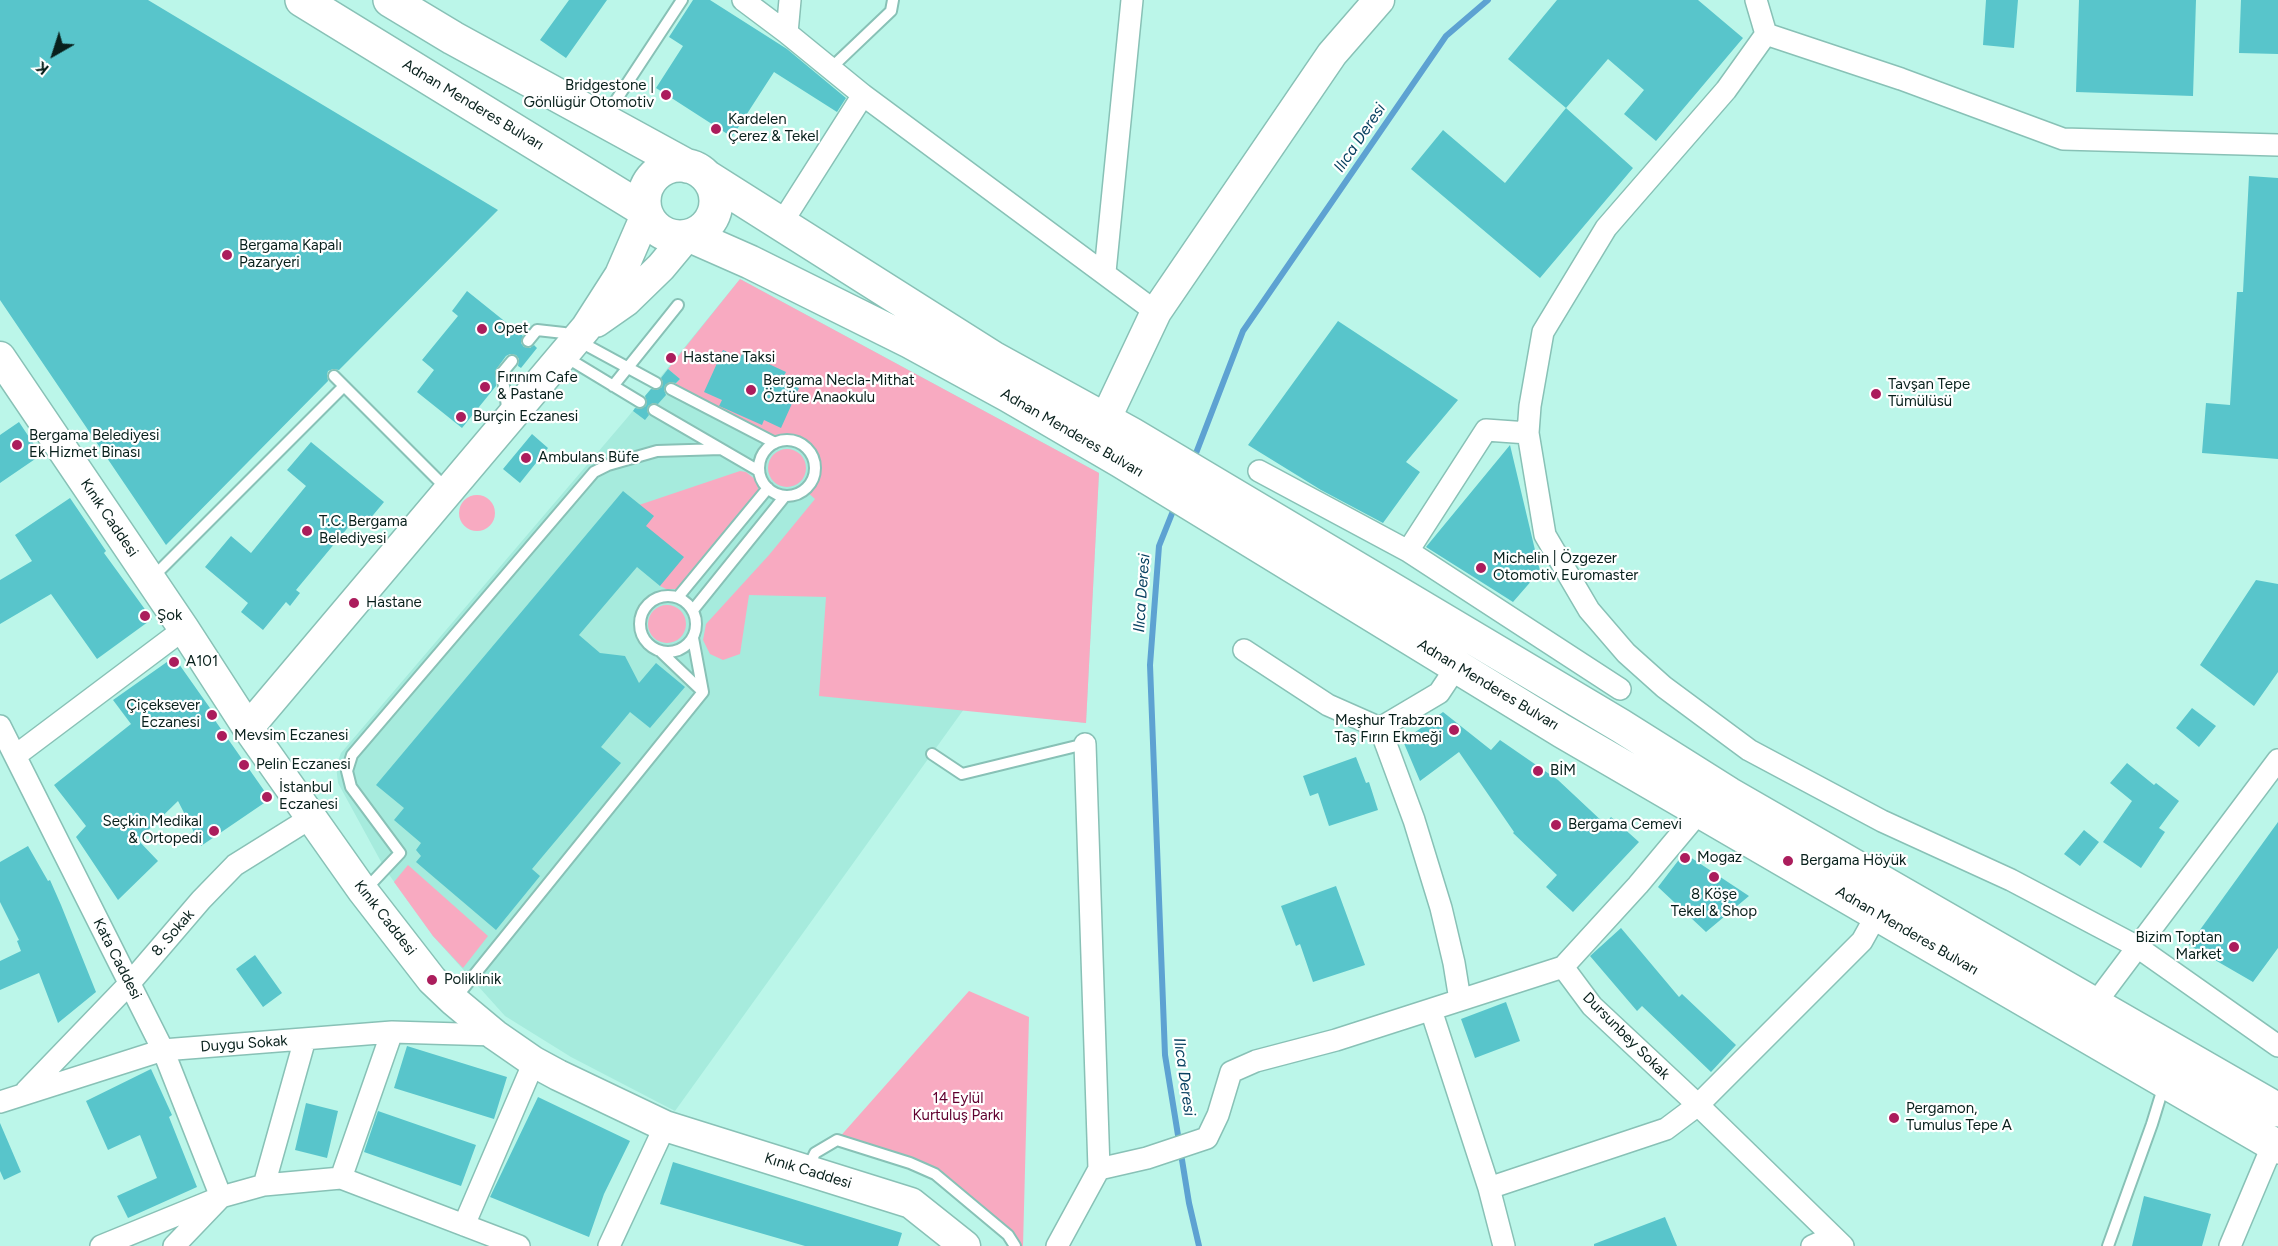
<!DOCTYPE html>
<meta charset="utf-8">
<style>
body{margin:0}
#map{position:relative;width:2278px;height:1246px;overflow:hidden;background:#bbf6e9;font-family:Figtree,sans-serif}
canvas{display:block}
.north{position:absolute;left:24px;top:24px;width:60px;height:60px;-webkit-text-stroke:4px #fff;paint-order:stroke;rotate:219deg;font-size:16px;font-weight:700;line-height:24px;text-align:center;color:#08201c}
.north::after{content:'';display:block;margin:auto;width:21px;height:27px;background:#08201c;clip-path:polygon(50% 0,100% 100%,50% 72%,0 100%)}
</style>
<div id="map">
<canvas width="2278" height="1246"></canvas>
<div class="north">K</div>
</div>
<script>
const c = document.querySelector('canvas').getContext('2d');
c.lineJoin = 'round';
function fill(path, color) { c.fillStyle = color; c.fill(path, 'evenodd'); }
const toPath = rows => new Path2D(rows.map(r => 'M' + r).join(''));
function trace(path, color, width, dash) { c.strokeStyle = color; c.lineWidth = width; c.lineCap = dash ? 'butt' : 'round'; c.setLineDash(dash || []); c.stroke(path); }
function write(font, color, halo, rows, align = 'center') {
  c.font = font + ' Figtree,sans-serif'; c.lineWidth = 4.5; c.setLineDash([]); c.textBaseline = 'middle'; c.strokeStyle = halo; c.fillStyle = color; for (const [text, x, y, turn = 0] of rows) {
    c.save(); c.translate(x, y); c.rotate((+turn || 0) * Math.PI / 180); c.textAlign = isNaN(turn) ? turn : align; if (halo) c.strokeText(text, 0, 0); c.fillText(text, 0, 0); c.restore();
  }
}
fill(toPath([
 [740,279,1099,473,1086,723,964,709,675,1111,571,1057,505,1016,433,936,385,869,338,783,336,766,341,753,627,418]
]), '#a6ebdd');
fill(toPath([
 [740,279,1099,473,1086,723,819,696,826,597,749,595,740,654,723,660,710,654,703,640,706,624,769,555,815,499,805,490,814,476,815,466,808,450,801,444,784,440,775,443,671,389,680,379,668,369],
 '768 468a19 19 0 1 1 38 0a19 19 0 1 1-38 0Z',
 [740,471,746,472,756,480,759,492,680,589,666,589,660,586,639,505],
 '459 513a18 18 0 1 1 36 0a18 18 0 1 1-36 0Z',
 '648 624a19 19 0 1 1 38 0a19 19 0 1 1-38 0Z',
 [408,865,488,936,463,968,433,936,394,882],
 [969,991,1029,1017,1023,1246,1015,1246,935,1174,837,1140]
]), '#f8aac1');
trace(toPath([
 [1193,461,1243,331,1446,36,1488,0],
 [1175,506,1159,546,1150,665,1165,1055,1189,1203,1199,1246]
]), '#5da2d2', 6);
fill(toPath([
 [0,0,148,0,498,210,339,370,333,369,328,371,327,375,328,381,166,545,0,300],
 [569,0,607,0,566,58,540,40],
 [693,0,710,0,787,49,846,98,837,112,774,72,732,137,656,88,683,46,669,37],
 [1557,0,1698,0,1743,38,1656,141,1624,114,1644,90,1608,59,1566,108,1508,59],
 [1986,0,2018,0,2014,48,1983,45],
 [2079,0,2196,0,2193,96,2076,92],
 [2241,0,2278,0,2278,54,2239,53],
 [1566,108,1633,168,1540,278,1411,169,1443,130,1505,183],
 [2249,176,2278,178,2278,459,2202,453,2206,403,2230,405,2237,292,2243,292],
 [467,291,523,336,521,343,524,347,530,348,534,345,537,348,521,368,518,366,519,359,516,355,510,354,506,356,495,371,496,386,462,428,417,392,434,370,422,360,458,316,452,311],
 [1338,321,1458,400,1406,462,1420,472,1383,523,1321,490,1248,445],
 [723,350,740,358,743,352,786,372,782,380,799,388,781,428,764,420,762,425,726,409,719,406,722,400,704,392],
 [668,369,680,379,676,383,670,382,665,385,664,390,666,395,658,404,653,403,648,406,647,411,649,415,645,420,633,411,635,408,640,409,646,406,647,402,645,396,651,389,657,390,662,387,663,382,661,378],
 [19,422,41,455,0,483,0,435],
 [532,434,548,448,520,483,503,469],
 [311,442,384,502,364,526,355,519,296,590,300,593,290,606,286,602,263,630,241,612,248,603,205,567,231,536,251,553,306,486,287,470],
 [1510,445,1540,571,1513,602,1426,547],
 [623,491,654,516,646,526,684,557,660,586,637,567,579,635,600,653,625,656,639,683,656,663,685,687,650,728,630,712,601,747,621,763,532,869,540,876,496,930,416,862,421,856,416,850,421,843,394,820,404,808,376,785],
 [70,498,106,551,104,553,152,619,97,659,51,594,0,624,0,580,32,561,15,535],
 [2256,580,2278,584,2278,672,2254,706,2200,665],
 [174,657,217,718,214,719,270,799,201,846,178,801,138,840,158,861,118,900,76,837,86,826,54,785,131,724,113,700],
 [2192,708,2216,726,2199,747,2176,728],
 [1443,712,1491,750,1500,740,1558,780,1605,824,1611,817,1639,842,1573,912,1546,887,1557,875,1513,833,1514,832,1459,752,1420,781,1403,741],
 [1356,757,1366,783,1369,782,1378,810,1329,826,1318,793,1310,796,1303,776],
 [2127,763,2154,785,2156,783,2179,801,2159,828,2165,832,2141,868,2103,842,2132,801,2110,783],
 [2278,822,2278,948,2253,982,2189,945],
 [2084,830,2099,842,2080,866,2064,854],
 [28,846,48,881,50,880,61,905,96,992,58,1023,39,973,0,990,0,961,21,951,17,941,19,940,0,902,0,862],
 [1684,853,1749,896,1706,932,1658,887],
 [1336,886,1365,965,1313,982,1300,944,1296,946,1281,906],
 [1621,928,1679,997,1682,994,1736,1045,1711,1072,1642,1006,1637,1011,1590,956],
 [255,955,282,993,263,1007,236,969],
 [1506,1002,1520,1041,1475,1058,1461,1019],
 [407,1046,507,1077,494,1119,394,1088],
 [151,1069,172,1115,169,1117,197,1187,128,1218,117,1196,157,1178,140,1135,108,1150,86,1101],
 [538,1097,630,1141,604,1194,589,1237,490,1197],
 [306,1103,338,1111,327,1158,295,1150],
 [378,1111,476,1145,461,1186,364,1152],
 [0,1123,21,1172,4,1180,0,1171],
 [673,1162,902,1233,898,1246,805,1246,660,1204],
 [2144,1196,2211,1214,2202,1246,2132,1246],
 [1665,1217,1677,1246,1594,1246,1594,1244]
]), '#58c5cb');
const lane = toPath([
 [831,68,891,11,893,0],
 [605,117,682,0],
 [528,341,537,330,564,333,656,383],
 [564,356,640,402],
 [334,376,447,489],
 [613,386,678,305],
 [671,389,775,443],
 [654,410,759,471],
 [508,413,502,373,512,361],
 '759 468a28 28 0 1 1 56 0a28 28 0 1 1-56 0Z',
 [151,579,344,386],
 '640 624a28 28 0 1 1 56 0a28 28 0 1 1-56 0Z',
 [678,597,768,488],
 [693,610,785,496],
 [660,651,703,692,693,638],
 [932,754,962,774,1085,744],
 [366,889,400,853,351,787,347,771,352,755,594,472,608,465,657,451,721,449],
 [454,1000,703,692],
 [808,1168,815,1153,837,1140,910,1163,935,1174,1008,1235,1015,1246],
 [2108,1246,2152,1124,2164,1085]
]);
const street = toPath([
 [743,0,787,33],
 [790,0,787,33,863,95],
 [1756,0,1766,34],
 [2278,145,2063,139,1901,79,1766,34,1726,90,1606,228,1543,332,1530,406,1528,433,1545,535,1589,610,1626,653,1664,687,1749,750,1882,821,2011,880,2136,946,2278,1046],
 [781,224,863,95,1156,312],
 [1105,272,1132,0],
 [1259,471,1408,551,1620,689],
 [1408,551,1486,430,1528,433],
 [1244,650,1328,705,1380,728,1414,820,1441,908,1454,963,1460,1000],
 [0,726,163,1050,221,1197,174,1246],
 [1380,728,1439,693,1457,666],
 [15,756,184,629],
 [1700,811,1638,885,1563,967,1592,1006,1698,1105,1843,1246],
 [2094,1005,2278,760],
 [1431,1010,1489,1188,1504,1246],
 [26,1091,129,984,201,900,235,865,312,817],
 [0,1102,163,1050,392,1032,495,1035],
 [1099,1169,1147,1158,1207,1138,1218,1115,1231,1072,1256,1061,1336,1040,1563,967],
 [341,1178,392,1032],
 [264,1185,305,1039],
 [1489,1188,1666,1129,1698,1105,1862,941,1877,914],
 [464,1225,534,1062],
 [101,1246,221,1197,264,1185,341,1178,519,1246],
 [609,1246,665,1126],
 [1057,1246,1099,1169,1085,744],
 [1812,1246,1832,1237],
 [2230,1246,2273,1144]
]);
const secondary = toPath([
 [596,322,626,301,661,267,686,237],
 [0,357,184,629,248,728,363,891,432,980,453,1000,495,1035,534,1062,558,1075,665,1126,911,1203,965,1246],
 [1105,420,1156,312,1332,54,1379,0],
 [248,728,586,328,620,275,646,215]
]);
const primary = toPath([
 [302,0,644,210],
 [390,0,453,38,687,166],
 '644 201a36 36 0 1 1 72 0a36 36 0 1 1-72 0Z',
 [707,177,993,358,1131,434,1621,726,1729,794,2278,1110],
 [691,236,750,262,911,342,1008,395,1121,461,1562,731,2278,1147]
]);
trace(lane, '#88c1b6', 14);
trace(street, '#88c1b6', 24);
trace(secondary, '#88c1b6', 33);
trace(primary, '#88c1b6', 36);
trace(lane, '#fff', 10);
trace(street, '#fff', 21);
trace(secondary, '#fff', 30);
trace(primary, '#fff', 33);
for (const [x, y, r, color] of [
 [666,95,6,"#ab1d5c"],
 [716,129,6,"#ab1d5c"],
 [227,255,6,"#ab1d5c"],
 [482,329,6,"#ab1d5c"],
 [671,358,6,"#ab1d5c"],
 [485,387,6,"#ab1d5c"],
 [751,390,6,"#ab1d5c"],
 [1876,394,6,"#ab1d5c"],
 [461,417,6,"#ab1d5c"],
 [17,445,6,"#ab1d5c"],
 [526,458,6,"#ab1d5c"],
 [307,531,6,"#ab1d5c"],
 [1481,568,6,"#ab1d5c"],
 [354,603,6,"#ab1d5c"],
 [145,616,6,"#ab1d5c"],
 [174,662,6,"#ab1d5c"],
 [212,715,6,"#ab1d5c"],
 [1454,730,6,"#ab1d5c"],
 [222,736,6,"#ab1d5c"],
 [244,765,6,"#ab1d5c"],
 [1538,771,6,"#ab1d5c"],
 [267,797,6,"#ab1d5c"],
 [1556,825,6,"#ab1d5c"],
 [214,831,6,"#ab1d5c"],
 [1685,858,6,"#ab1d5c"],
 [1788,861,6,"#ab1d5c"],
 [1714,877,6,"#ab1d5c"],
 [2234,947,6,"#ab1d5c"],
 [432,980,6,"#ab1d5c"],
 [1894,1118,6,"#ab1d5c"]
]) { const dot = new Path2D(); dot.arc(x, y, r, 0, 2 * Math.PI); c.fillStyle = color; c.fill(dot); trace(dot, '#fff', 2); }
write('15px', '#08201c', '#fff', [
 ["Bridgestone |",654,86,"right"],
 ["Gönlügür Otomotiv",654,103,"right"],
 ["Kardelen",728,120],
 ["Çerez & Tekel",728,137],
 ["Bergama Kapalı",239,246],
 ["Pazaryeri",239,263],
 ["Opet",494,329],
 ["Hastane Taksi",683,358],
 ["Fırınım Cafe",497,378],
 ["& Pastane",497,395],
 ["Bergama Necla-Mithat",763,381],
 ["Öztüre Anaokulu",763,398],
 ["Tavşan Tepe",1888,385],
 ["Tümülüsü",1888,402],
 ["Burçin Eczanesi",473,417],
 ["Bergama Belediyesi",29,436],
 ["Ek Hizmet Binası",29,453],
 ["Ambulans Büfe",538,458],
 ["T.C. Bergama",319,522],
 ["Belediyesi",319,539],
 ["Michelin | Özgezer",1493,559],
 ["Otomotiv Euromaster",1493,576],
 ["Hastane",366,603],
 ["Şok",157,616],
 ["A101",186,662],
 ["Çiçeksever",200,706,"right"],
 ["Eczanesi",200,723,"right"],
 ["Meşhur Trabzon",1442,721,"right"],
 ["Taş Fırın Ekmeği",1442,738,"right"],
 ["Mevsim Eczanesi",234,736],
 ["Pelin Eczanesi",256,765],
 ["BİM",1550,771],
 ["İstanbul",279,788],
 ["Eczanesi",279,805],
 ["Seçkin Medikal",202,822,"right"],
 ["& Ortopedi",202,839,"right"],
 ["Bergama Cemevi",1568,825],
 ["Mogaz",1697,858],
 ["Bergama Höyük",1800,861],
 ["8 Köşe",1714,895,"center"],
 ["Tekel & Shop",1714,912,"center"],
 ["Bizim Toptan",2222,938,"right"],
 ["Market",2222,955,"right"],
 ["Poliklinik",444,980],
 ["Pergamon,",1906,1109],
 ["Tumulus Tepe A",1906,1126]
], 'left');
write('15px', '#08201c', '#fff', [
 ["Adnan Menderes Bulvarı",473,105,31],
 ["Adnan Menderes Bulvarı",1072,433,30],
 ["Kınık Caddesi",109,518,56],
 ["Adnan Menderes Bulvarı",1488,685,31],
 ["Kınık Caddesi",385,918,52],
 ["Adnan Menderes Bulvarı",1907,931,30],
 ["8. Sokak",173,933,-49],
 ["Kata Caddesi",117,959,63],
 ["Dursunbey Sokak",1626,1036,45],
 ["Duygu Sokak",244,1044,-4],
 ["Kınık Caddesi",808,1171,17]
]);
write('15px', '#61002f', '#fff', [
 ["14 Eylül",958,1099],
 ["Kurtuluş Parkı",958,1116]
]);
write('italic 16px', '#084161', '#fff', [
 ["Ilıca Deresi",1360,138,-56],
 ["Ilıca Deresi",1142,593,-86],
 ["Ilıca Deresi",1184,1077,82]
]);
</script>
